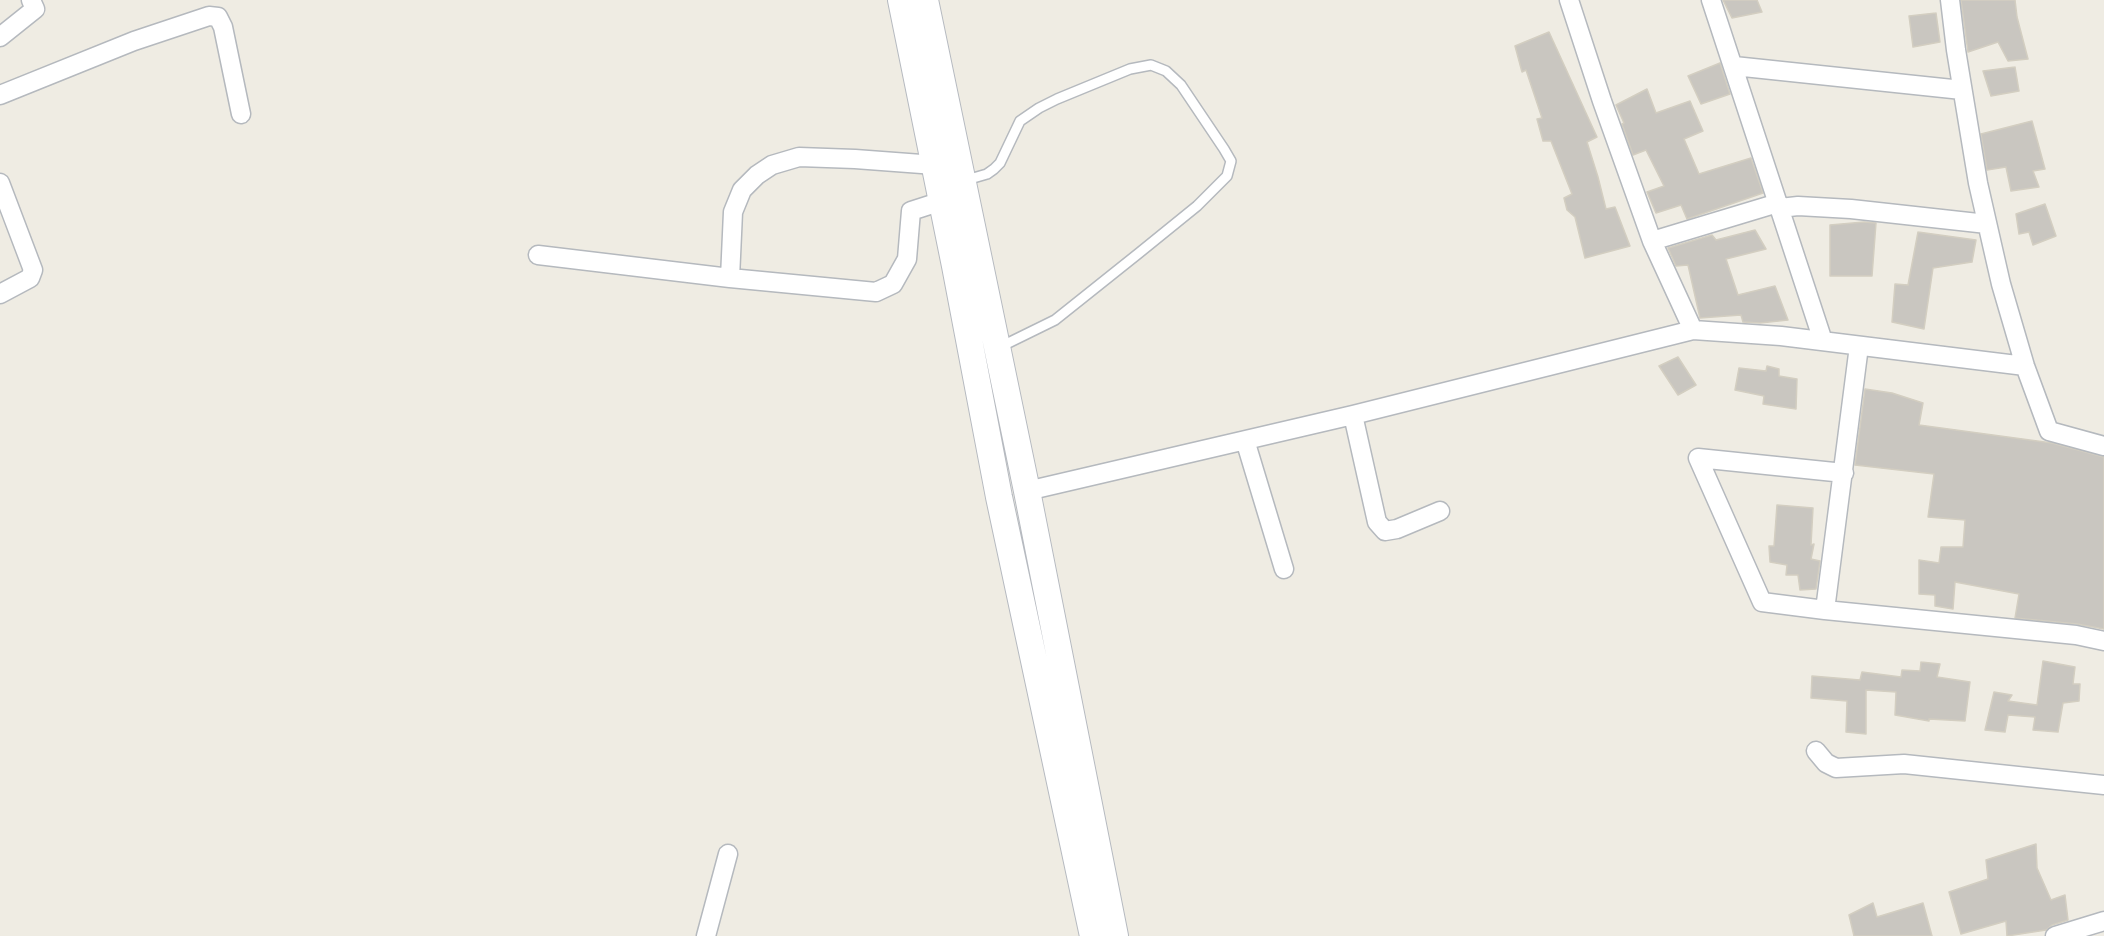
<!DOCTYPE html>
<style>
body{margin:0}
canvas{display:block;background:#efece3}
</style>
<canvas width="2104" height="936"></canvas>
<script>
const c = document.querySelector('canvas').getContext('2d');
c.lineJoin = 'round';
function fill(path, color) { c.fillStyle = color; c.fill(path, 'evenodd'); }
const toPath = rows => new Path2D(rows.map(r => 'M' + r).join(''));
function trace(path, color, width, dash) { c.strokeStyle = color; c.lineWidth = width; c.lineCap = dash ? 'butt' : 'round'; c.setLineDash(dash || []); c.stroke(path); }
const building = toPath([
 [1723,0,1757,0,1762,12,1732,18,1723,0],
 [1961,0,2015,0,2017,17,2028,59,2008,61,1998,42,1968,52,1961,0],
 [1936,13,1940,42,1913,47,1909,16,1936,13],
 [1549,32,1597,137,1587,142,1598,177,1606,209,1615,207,1630,246,1585,258,1575,217,1567,210,1564,198,1572,194,1551,141,1543,141,1537,119,1542,118,1526,70,1522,72,1515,46,1549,32],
 [1720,63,1730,94,1701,104,1688,76,1720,63],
 [2015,67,2019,91,1991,96,1983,71,2015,67],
 [1647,89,1656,113,1690,101,1703,131,1684,139,1699,174,1751,158,1763,193,1687,219,1681,205,1656,213,1647,192,1664,186,1646,150,1633,155,1622,124,1624,123,1616,105,1647,89],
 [2032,121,2045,169,2033,171,2039,187,2011,191,2006,167,1987,170,1981,134,2032,121],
 [2045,204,2056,236,2033,245,2029,232,2019,234,2016,214,2045,204],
 [1864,222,1876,223,1872,276,1830,276,1830,225,1864,222],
 [1755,230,1766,249,1726,259,1738,295,1775,286,1788,320,1760,323,1743,322,1741,315,1700,318,1688,265,1676,266,1668,248,1712,235,1716,240,1755,230],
 [1918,232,1976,240,1972,262,1933,268,1924,329,1892,322,1895,284,1908,285,1918,232],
 [1678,357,1696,385,1678,395,1659,366,1678,357],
 [1767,366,1779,369,1779,376,1797,379,1796,409,1763,404,1764,396,1735,390,1739,368,1766,371,1767,366],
 [1865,389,1892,393,1923,403,1919,425,2052,443,2104,457,2104,629,2077,624,2015,618,2019,594,1955,582,1953,609,1935,606,1935,595,1919,594,1919,560,1939,563,1941,547,1963,547,1965,520,1928,517,1934,474,1855,465,1865,389],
 [1777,505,1813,508,1811,545,1814,544,1811,559,1820,561,1816,589,1800,590,1798,575,1786,575,1787,565,1770,562,1769,546,1774,546,1777,505],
 [2043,661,2075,667,2073,684,2080,684,2079,701,2063,703,2058,732,2033,730,2035,717,2008,715,2005,732,1985,730,1994,692,2012,695,2008,701,2037,705,2043,661],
 [1921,662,1940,664,1937,677,1970,682,1965,721,1929,719,1929,721,1895,715,1896,692,1866,690,1866,734,1846,732,1847,701,1811,698,1812,676,1860,680,1862,672,1901,677,1902,670,1920,671,1921,662],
 [2036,844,2037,868,2051,900,2065,895,2068,920,2052,925,2046,930,2007,936,2006,921,1961,934,1949,892,1988,879,1986,860,2036,844],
 [1873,903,1877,917,1923,903,1932,936,1854,936,1849,915,1873,903]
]);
fill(building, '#c9c6c0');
trace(building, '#d3cec1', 1.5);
const service = toPath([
 [963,181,987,174,994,169,1000,163,1020,121,1039,108,1057,99,1130,69,1151,65,1166,71,1181,85,1224,149,1231,161,1227,176,1197,206,1139,253,1055,320,1000,347]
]);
const minor = toPath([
 [1569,0,1602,101,1652,241,1693,330],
 [1711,0,1823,341],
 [1950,0,1956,50,1978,183,2001,284,2025,366,2049,431,2104,446],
 [0,37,35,9,31,0],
 [1734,66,1962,90],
 [0,95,134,41,209,16,218,17,223,27,241,114],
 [0,183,33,270,30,278,0,294],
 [1780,208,1798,206,1851,209,1987,224],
 [1652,241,1778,203],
 [538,255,730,278,876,292,893,284,907,259,911,211,942,201],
 [730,278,733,212,742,190,757,175,772,165,799,157,855,159,935,165],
 [1859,346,1825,610,2076,635,2104,641],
 [1353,415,1377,522,1385,531,1397,529,1440,511],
 [1245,440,1284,569],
 [1027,491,1353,415,1693,330,1781,336,2025,366],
 [1825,610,1762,602,1698,458,1844,473],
 [1816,751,1826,763,1836,768,1904,764,2104,785],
 [706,936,728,854],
 [2055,936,2104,921]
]);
const secondary = toPath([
 [901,0,955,266,999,497,1093,936],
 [925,0,1027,491,1115,936]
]);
trace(service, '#b5b9be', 12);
trace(minor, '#b5b9be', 21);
trace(secondary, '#b6bac0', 28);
trace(service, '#fff', 9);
trace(minor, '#fff', 18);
trace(secondary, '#fff', 26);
</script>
